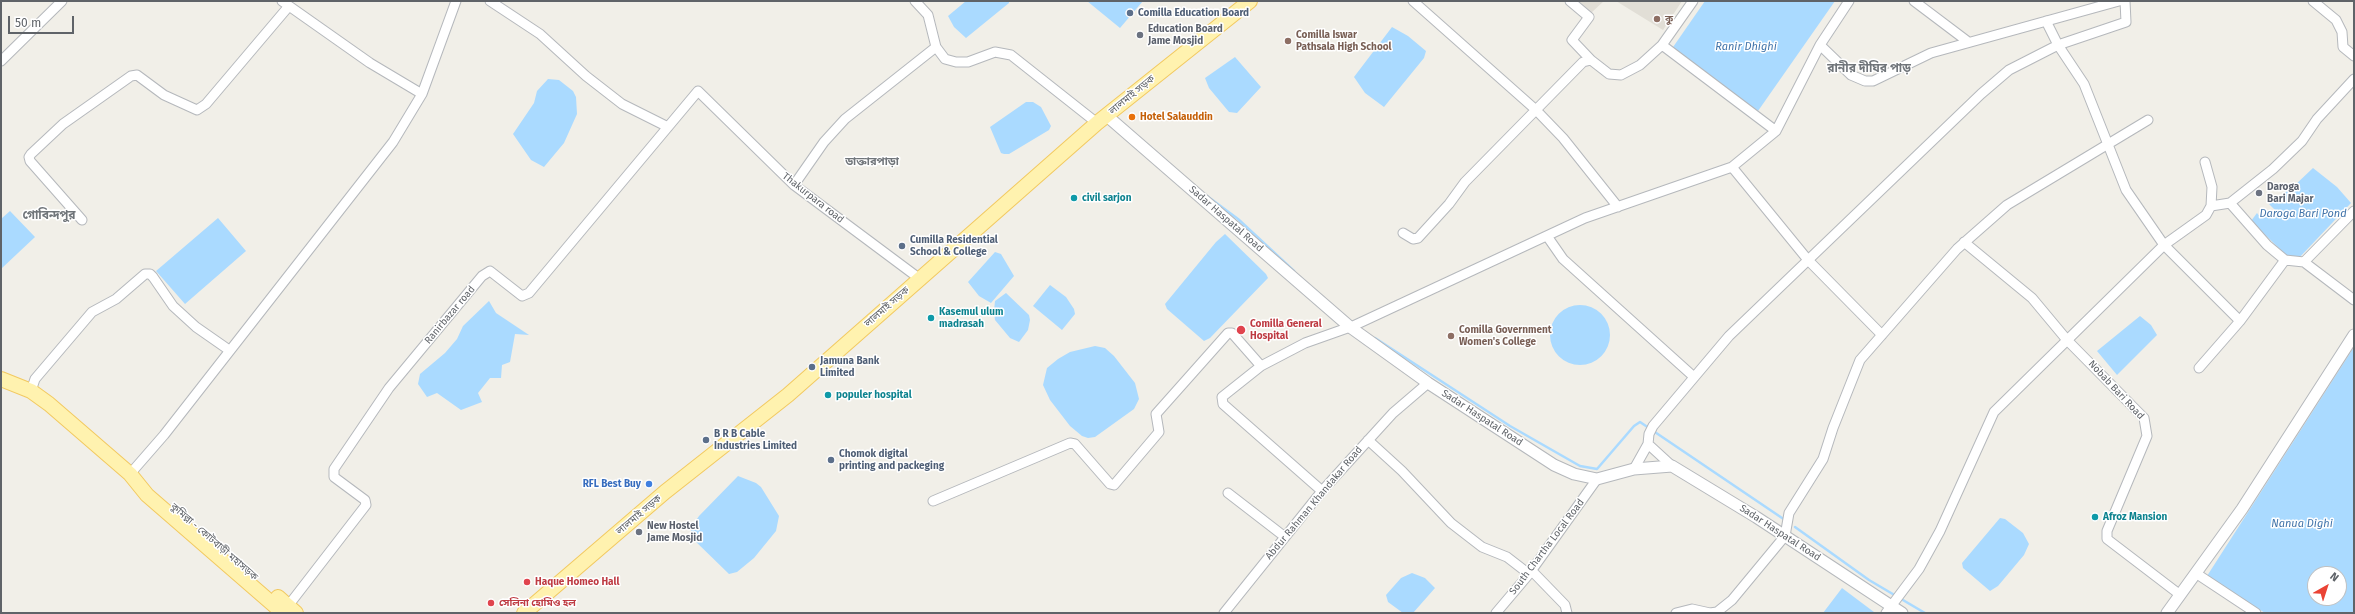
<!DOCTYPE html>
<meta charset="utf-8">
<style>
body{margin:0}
#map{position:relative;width:2355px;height:614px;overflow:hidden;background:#f1efe8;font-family:"Fira Sans",sans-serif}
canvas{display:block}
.frame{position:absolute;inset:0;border:2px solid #5f6368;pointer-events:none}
.north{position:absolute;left:2307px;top:566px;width:40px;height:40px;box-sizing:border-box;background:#fff;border:1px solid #bfc1c3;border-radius:50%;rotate:39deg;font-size:11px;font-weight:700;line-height:16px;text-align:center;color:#5f6368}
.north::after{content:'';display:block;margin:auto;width:14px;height:18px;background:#ea4335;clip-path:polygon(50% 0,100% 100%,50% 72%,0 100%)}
.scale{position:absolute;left:8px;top:16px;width:66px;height:18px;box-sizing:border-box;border:2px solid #5f6368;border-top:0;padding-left:5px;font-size:12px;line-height:14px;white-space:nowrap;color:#5f6368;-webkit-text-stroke:3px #fff;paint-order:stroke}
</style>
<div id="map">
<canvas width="2355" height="614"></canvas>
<div class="frame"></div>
<div class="north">N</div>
<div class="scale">50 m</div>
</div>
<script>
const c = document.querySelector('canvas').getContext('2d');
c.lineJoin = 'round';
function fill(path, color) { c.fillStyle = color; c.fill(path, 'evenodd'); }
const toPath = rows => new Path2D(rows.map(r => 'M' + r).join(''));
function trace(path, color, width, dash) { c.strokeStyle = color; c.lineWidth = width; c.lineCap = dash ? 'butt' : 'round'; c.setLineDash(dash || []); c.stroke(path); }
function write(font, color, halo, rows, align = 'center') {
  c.font = font + ' "Fira Sans","Noto Sans Bengali",sans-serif'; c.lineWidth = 3; c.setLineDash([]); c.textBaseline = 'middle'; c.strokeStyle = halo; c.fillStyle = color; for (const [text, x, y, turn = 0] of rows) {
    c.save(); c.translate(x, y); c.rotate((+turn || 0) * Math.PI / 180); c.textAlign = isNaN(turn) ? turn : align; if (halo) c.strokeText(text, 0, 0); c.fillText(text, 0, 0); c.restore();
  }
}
fill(toPath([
 [1576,1,1604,1,1591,13],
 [1616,1,1682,1,1663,30]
]), '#e1ded6');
fill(toPath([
 [966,1,1009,1,1009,3,966,38,954,27,948,16],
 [1087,1,1143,1,1120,28],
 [1705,1,1835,1,1758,111,1671,50],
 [1392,27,1408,36,1426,51,1424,58,1384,107,1365,93,1354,77],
 [1235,57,1261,87,1237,113,1229,112,1209,88,1205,78],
 [548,79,559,80,573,91,576,97,577,114,564,143,544,167,531,160,513,134,534,103,537,91],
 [1026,102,1033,102,1041,107,1051,126,1049,130,1009,154,1004,154,1001,153,990,127],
 [2313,168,2337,187,2351,203,2298,259,2289,258,2251,221,2257,213,2260,217,2275,210,2269,204,2294,186],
 [10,211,35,237,1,269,1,219],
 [218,218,246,251,185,304,156,271],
 [1225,234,1266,274,1268,278,1210,338,1204,341,1167,309,1165,304,1216,242],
 [995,252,1001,254,1014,276,991,303,979,296,968,282],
 [1050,285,1066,297,1074,309,1075,314,1062,330,1033,306],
 [1006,293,1029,315,1030,320,1028,330,1019,342,1010,338,995,320,994,311,995,301],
 [489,301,496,313,529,335,515,334,510,362,502,365,501,378,490,378,478,393,482,402,461,410,437,393,427,397,418,384,420,374,445,353,457,339,463,326],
 '1550 335a30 30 0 1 1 60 0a30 30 0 1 1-60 0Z',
 [2140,316,2151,325,2157,335,2117,375,2097,351],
 [1095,346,1105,348,1114,356,1135,383,1139,399,1134,409,1095,437,1088,438,1082,436,1070,426,1050,400,1043,385,1047,368,1058,359,1070,352],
 [2354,347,2354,613,2265,613,2207,576],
 [2315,574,2339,574,2339,598,2315,598],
 [738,476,756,483,761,487,779,516,776,531,754,558,737,572,729,574,691,537,691,528,699,516],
 [2000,518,2005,519,2023,533,2029,544,2024,555,1998,586,1990,591,1963,568,1962,563],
 [1412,573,1425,578,1435,588,1413,613,1403,613,1388,602,1386,595,1401,578],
 [1842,588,1874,612,1873,613,1823,613]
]), '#aadaff');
trace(toPath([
 [1207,196,1238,219,1294,271],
 [1375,338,1510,426,1580,466,1597,469,1634,426,1640,422,1785,520],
 [1795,527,1869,580,1925,613]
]), '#aadaff', 2.5);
const minor = toPath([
 [282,1,370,63,422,94],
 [490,1,540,34,586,76,622,104,668,127],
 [915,1,928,15,936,47,945,59,956,62,968,62,995,52,1011,55,1097,123],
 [1413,1,1536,110,1563,138,1618,207],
 [1570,1,1589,17,1572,40,1591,60],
 [1914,1,1967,41],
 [2313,1,2336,20,2342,32,2343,47,2354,56],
 [2046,21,2058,45,2084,84,2126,190,2164,245,2240,321],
 [1662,45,1776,131],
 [1820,45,1849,1],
 [1,61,62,1],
 [1732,167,1808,260,1882,335],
 [794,185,824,142,845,119,936,47],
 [2230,203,2273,169,2302,141,2317,119,2354,79],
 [2211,206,2230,203,2267,245,2285,260,2304,262,2354,300],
 [82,220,30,161,29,157,31,154,63,124,131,76,137,75,164,95,197,110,206,104,289,6],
 [1403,233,1413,239,1418,238,1449,204,1465,182,1583,62,1591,60,1609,74,1621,75,1640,65,1662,45,1693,1],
 [1547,236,1563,259,1694,377],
 [1964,242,2032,298,2067,340,2144,418,2147,436,2107,531,2107,539,2179,594],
 [2304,262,2354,211],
 [1261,366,1222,397,1223,404,1322,491],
 [2199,368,2240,321,2285,260],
 [31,391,35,379,92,312,116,299,145,274,150,274,153,277,173,306,196,327,229,350],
 [1368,440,1402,471,1451,523,1482,547,1507,557,1529,574],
 [1648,444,1672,466],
 [1634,469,1648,444,1649,434,1653,426,1729,336,1981,94,2009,70,2058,45,2126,22,2125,1],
 [130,474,164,435,393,142,422,94,456,1],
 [1228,493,1285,537],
 [933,501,1070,443,1075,444,1110,484,1114,485,1159,432,1156,414,1228,333,1232,333,1261,366,1305,343,1353,326,1585,218,1732,167,1776,131,1820,45,1851,75,1865,81,1873,81,1931,53,2119,1],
 [1531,570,1565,605,1567,613],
 [2197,574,2256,613],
 [288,606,366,505,365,500,334,477,334,469,389,388,482,276,490,271,522,296,529,293,698,91,794,185,920,279],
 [1224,613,1322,491,1393,413,1428,383],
 [1496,613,1529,574,1597,479],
 [1676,613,1692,609,1710,613,1717,612,1732,600,1785,536,1789,513,1823,459,1833,428,1860,360,1957,249,2007,205,2148,120],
 [1886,613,1919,569,1940,531,1994,412,2164,245,2206,215,2211,206,2212,187,2205,162]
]);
const tertiary = toPath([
 [1107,116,1350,327,1428,383,1554,465,1574,474,1597,479,1634,469,1672,466,1756,517,1902,613],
 [2167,613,2242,509,2354,335]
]);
const primary = toPath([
 [1,379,31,391,49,404,130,474,147,495,283,613],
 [278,597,296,613],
 [524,613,665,492,788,395,1097,123,1250,1]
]);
trace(minor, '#b5b8bc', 11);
trace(tertiary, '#b5b8bc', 13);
trace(primary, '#f2c960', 16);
trace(minor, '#fff', 9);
trace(tertiary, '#fff', 11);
trace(primary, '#fff2af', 14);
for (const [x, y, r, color] of [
 [1130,13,4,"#5c6f8a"],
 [1657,19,4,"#8d6e63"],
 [1140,35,4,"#6b7280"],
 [1288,41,4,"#8d6e63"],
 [1132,117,4,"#e8710a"],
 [2259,193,4,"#6b7280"],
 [1074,198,4,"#0f9aa8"],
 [902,246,4,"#5c6f8a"],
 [931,318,4,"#0f9aa8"],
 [1241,330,5,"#e0444e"],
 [1451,336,4,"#8d6e63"],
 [812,367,4,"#5c6f8a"],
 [828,395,4,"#0f9aa8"],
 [706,440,4,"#5c6f8a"],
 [831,460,4,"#5c6f8a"],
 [649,484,4,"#3f7fe0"],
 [2095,517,4,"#0f9aa8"],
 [639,532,4,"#6b7280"],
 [527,582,4,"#e0444e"],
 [491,603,4,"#e0444e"]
]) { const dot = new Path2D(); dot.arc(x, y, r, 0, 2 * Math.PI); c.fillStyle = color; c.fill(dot); trace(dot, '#fff', 1.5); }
write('bold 10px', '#4e5e75', '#fff', [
 ["Comilla Education Board",1138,13],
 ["Cumilla Residential",910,240],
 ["School & College",910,252],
 ["Jamuna Bank",820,361],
 ["Limited",820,373],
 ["B R B Cable",714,434],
 ["Industries Limited",714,446],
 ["Chomok digital",839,454],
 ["printing and packeging",839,466]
], 'left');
write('bold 10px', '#785e54', '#fff', [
 ["কু",1665,19],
 ["Comilla Iswar",1296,35],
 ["Pathsala High School",1296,47],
 ["Comilla Government",1459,330],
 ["Women's College",1459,342]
], 'left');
write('bold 10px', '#5b616d', '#fff', [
 ["Education Board",1148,29],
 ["Jame Mosjid",1148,41],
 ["Daroga",2267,187],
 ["Bari Majar",2267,199],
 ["New Hostel",647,526],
 ["Jame Mosjid",647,538]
], 'left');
write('10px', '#5f6368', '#fff', [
 ["লালমাই সড়ক",1132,95,-39],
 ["Thakurpara road",813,198,38],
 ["Sadar Haspatal Road",1226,219,41],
 ["লালমাই সড়ক",887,307,-41],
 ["Ranirbazar road",450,315,-50],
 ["Nobab Bari Road",2116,390,47],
 ["Sadar Haspatal Road",1482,418,33],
 ["Abdur Rahman Khandakar Road",1314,503,-50],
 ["লালমাই সড়ক",639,515,-40],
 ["Sadar Haspatal Road",1780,533,33],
 ["কুমিল্লা - কোটবাড়ী মহাসড়ক",214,542,41],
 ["South Chartha Local Road",1547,547,-53]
]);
write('bold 10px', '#c56008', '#fff', [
 ["Hotel Salauddin",1140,117]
], 'left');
write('bold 10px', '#0d838f', '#fff', [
 ["civil sarjon",1082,198],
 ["Kasemul ulum",939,312],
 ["madrasah",939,324],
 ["populer hospital",836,395],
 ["Afroz Mansion",2103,517]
], 'left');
write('bold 10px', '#be3a42', '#fff', [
 ["Comilla General",1250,324],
 ["Hospital",1250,336],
 ["Haque Homeo Hall",535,582],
 ["সেলিনা হোমিও হল",499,603]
], 'left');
write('bold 10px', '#366cbe', '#fff', [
 ["RFL Best Buy",641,484]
], 'right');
write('italic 11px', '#4174aa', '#fff', [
 ["Ranir Dhighi",1746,47],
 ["Daroga Bari Pond",2303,214],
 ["Nanua Dighi",2302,524]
]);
write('bold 11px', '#70757a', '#fff', [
 ["ডাক্তারপাড়া",872,162]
]);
write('bold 12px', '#70757a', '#fff', [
 ["রানীর দীঘির পাড়",1869,69],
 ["গোবিন্দপুর",49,216]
]);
</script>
